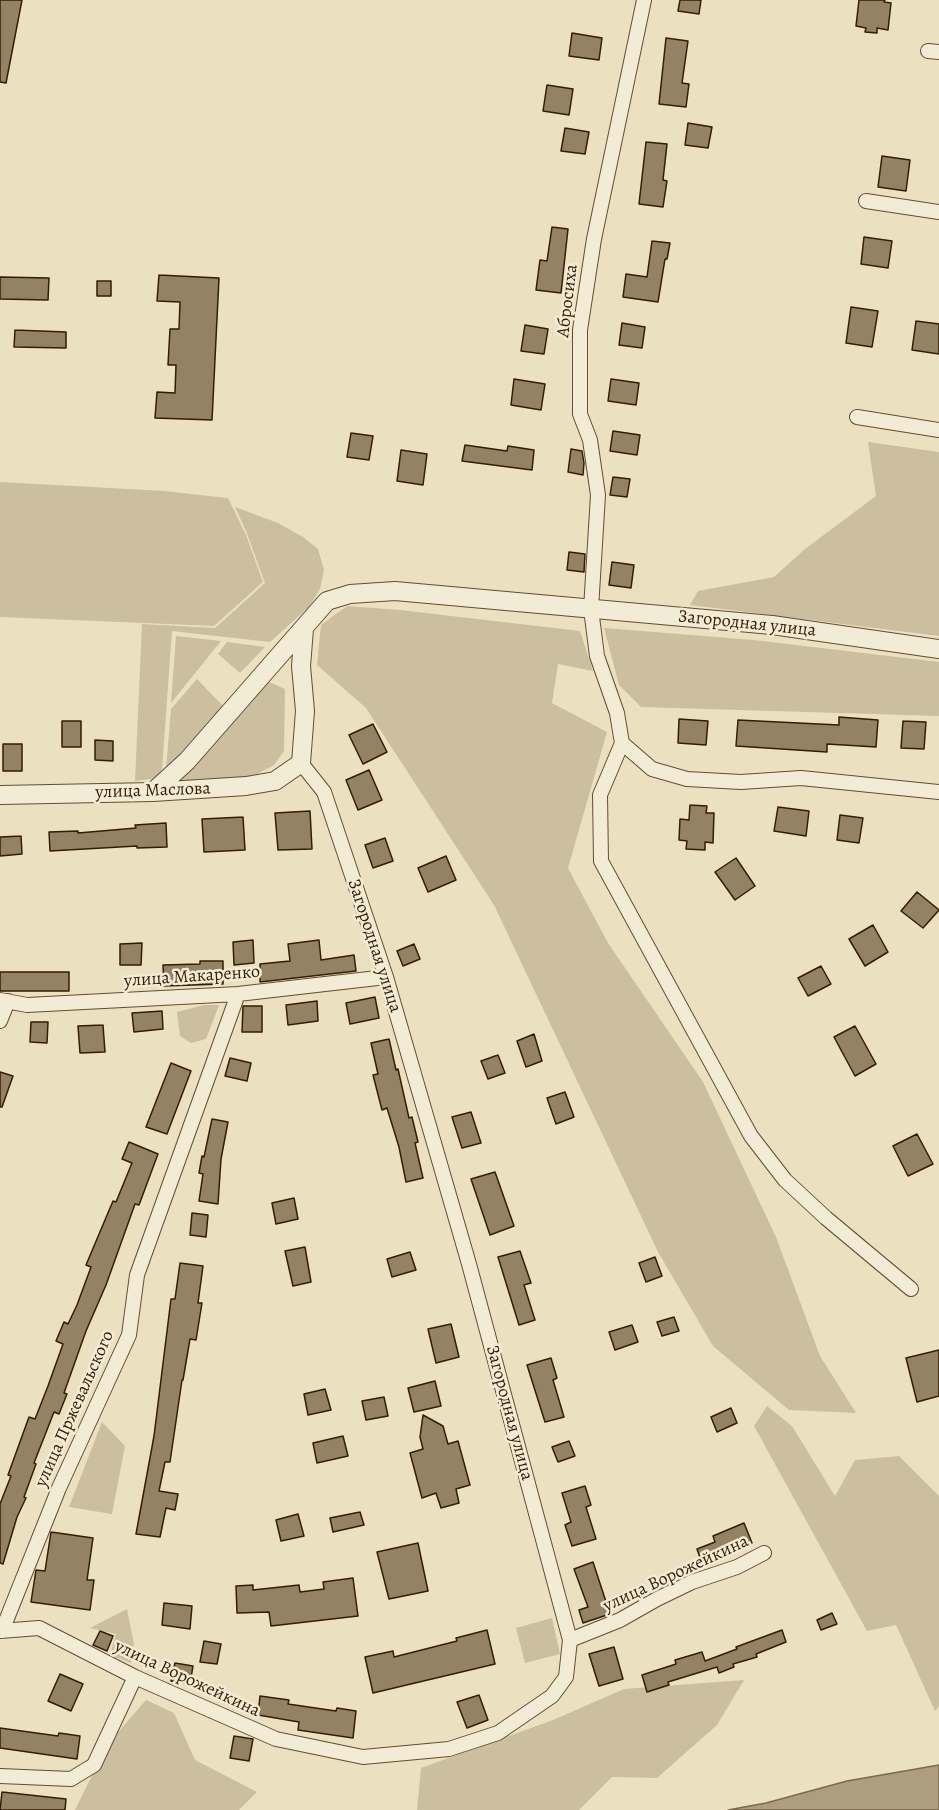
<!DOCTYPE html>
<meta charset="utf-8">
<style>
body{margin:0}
canvas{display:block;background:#ebe0c0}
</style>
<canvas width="939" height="1810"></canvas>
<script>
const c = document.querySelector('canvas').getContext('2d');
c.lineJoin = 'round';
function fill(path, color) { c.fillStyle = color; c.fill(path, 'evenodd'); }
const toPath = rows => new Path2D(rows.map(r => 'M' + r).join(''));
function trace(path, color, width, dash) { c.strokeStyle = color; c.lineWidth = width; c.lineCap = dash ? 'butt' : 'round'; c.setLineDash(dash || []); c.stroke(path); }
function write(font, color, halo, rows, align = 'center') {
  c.font = font + ' Alegreya,serif'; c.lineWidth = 5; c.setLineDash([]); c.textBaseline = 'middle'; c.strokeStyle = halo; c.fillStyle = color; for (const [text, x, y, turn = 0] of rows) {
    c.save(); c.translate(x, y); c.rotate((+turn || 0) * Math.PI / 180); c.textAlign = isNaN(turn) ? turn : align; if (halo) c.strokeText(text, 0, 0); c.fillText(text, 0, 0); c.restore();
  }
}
fill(toPath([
 [868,442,939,452,939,636,690,605,698,591,774,577,805,549,876,496],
 [0,482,164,491,228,498,246,535,263,582,214,626,0,617],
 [235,507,278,523,303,537,318,549,324,570,320,589,309,607,270,642,172,631,162,769,159,778,135,781,142,624,215,628,265,583,246,531],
 [347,606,400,610,580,631,593,671,558,664,552,703,607,732,568,868,608,943,703,1082,776,1237,820,1356,856,1413,789,1410,713,1346,658,1252,494,905,366,708,317,665,321,625],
 [604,628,754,640,939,662,939,716,641,707,619,685],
 [176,636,221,641,171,703],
 [227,642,265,647,240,673,218,654],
 [197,679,223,706,166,770,171,709],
 [267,681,285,689,284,751,274,765,250,778,175,785,178,778],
 [204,1005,219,1005,206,1039,191,1043,180,1036,177,1012],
 [767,1406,792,1426,835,1496,855,1460,899,1456,939,1496,939,1706,935,1711,896,1625,867,1631,754,1426],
 [102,1422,125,1446,112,1514,69,1507],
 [127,1609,134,1644,131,1663,110,1655,116,1634,90,1628],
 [552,1618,560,1654,525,1663,516,1628],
 [744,1680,717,1725,657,1778,612,1777,579,1810,417,1810,421,1768,553,1720,624,1689],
 [146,1700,174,1713,195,1760,257,1792,239,1810,75,1810,107,1745]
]), '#ccbf9f');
const water = toPath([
 [939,1765,939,1810,728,1810,766,1803,847,1781,939,1765]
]);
fill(water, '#ad9e7f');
trace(water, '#7d6a4c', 1.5);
const building = toPath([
 [0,0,22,0,6,83,0,82,0,0],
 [680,0,701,0,699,14,678,11,680,0],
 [859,0,885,0,884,2,891,3,888,30,877,28,877,33,865,32,866,28,856,26,859,0],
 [572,33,602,38,599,60,569,56,572,33],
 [666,38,688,41,682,83,689,84,686,107,659,104,666,38],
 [547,85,573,89,569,115,543,111,547,85],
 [688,123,712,127,708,148,685,145,688,123],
 [565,128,589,132,585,154,561,151,565,128],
 [646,142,667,144,663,180,667,181,663,207,639,204,646,142],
 [882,156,910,160,906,191,878,187,882,156],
 [552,227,568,229,561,293,536,290,540,260,547,261,552,227],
 [864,237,892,241,888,268,861,264,864,237],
 [652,241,670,243,667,259,665,259,658,302,623,297,626,274,647,277,652,241],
 [159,275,219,278,212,420,155,418,157,392,175,393,176,365,168,365,170,329,179,329,180,302,157,301,159,275],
 [0,277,49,278,48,300,0,299,0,277],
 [97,281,111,281,111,296,97,296,97,281],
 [851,307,878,311,872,347,846,343,851,307],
 [916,321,939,324,939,354,912,350,916,321],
 [622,323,645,327,642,348,619,345,622,323],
 [525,325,548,329,544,354,521,351,525,325],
 [15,330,66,332,66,348,14,347,15,330],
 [514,379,545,384,541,410,511,405,514,379],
 [611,379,639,383,636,405,608,401,611,379],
 [613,431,640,435,637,455,610,451,613,431],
 [351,433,373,436,369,460,347,457,351,433],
 [465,445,507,451,508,446,534,450,532,470,462,461,465,445],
 [571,449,582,451,584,463,583,475,568,472,571,449],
 [401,450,427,454,423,485,397,481,401,450],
 [613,477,630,479,627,497,610,495,613,477],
 [569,552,585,554,584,572,567,570,569,552],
 [612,562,634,565,631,588,609,585,612,562],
 [839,717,878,720,876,747,827,744,827,752,736,746,738,720,839,725,839,717],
 [679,719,708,721,706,745,678,743,679,719],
 [62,721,81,721,81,747,62,747,62,721],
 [903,721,926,722,924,749,901,748,903,721],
 [373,724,387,752,363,764,349,735,373,724],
 [95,740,113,741,113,761,95,760,95,740],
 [3,744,22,744,22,771,3,771,3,744],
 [369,770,382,800,358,810,346,780,369,770],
 [690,805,707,806,706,813,714,813,713,843,705,842,705,850,686,849,687,841,679,840,680,819,689,820,690,805],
 [778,807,809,811,806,836,774,831,778,807],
 [310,811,312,849,278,850,275,813,310,811],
 [840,815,863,818,859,843,837,840,840,815],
 [243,817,245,850,204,852,202,819,243,817],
 [166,823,167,847,137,848,137,846,50,851,49,832,78,831,78,833,136,828,135,825,166,823],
 [21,836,22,854,0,856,0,837,21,836],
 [385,838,393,861,373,868,365,845,385,838],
 [446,856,456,880,428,892,418,868,446,856],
 [736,858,755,886,735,900,715,872,736,858],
 [917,892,939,910,923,928,901,911,917,892],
 [873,925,888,952,865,966,849,939,873,925],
 [253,940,254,963,234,965,233,942,253,940],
 [319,940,321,960,354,955,356,971,260,982,260,964,290,961,288,944,319,940],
 [142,943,141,965,120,965,120,944,142,943],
 [414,944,420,959,403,966,397,951,414,944],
 [200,961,223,961,223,984,164,986,163,965,200,964,200,961],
 [821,966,831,984,808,996,798,978,821,966],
 [0,972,69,972,69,991,0,991,0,972],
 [375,997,379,1018,350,1024,346,1003,375,997],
 [317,1001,318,1021,288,1025,286,1005,317,1001],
 [243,1006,262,1006,262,1032,242,1032,243,1006],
 [162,1011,163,1029,134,1032,132,1013,162,1011],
 [31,1022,48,1022,47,1043,30,1042,31,1022],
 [103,1025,105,1052,80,1053,78,1026,103,1025],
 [855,1026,876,1064,855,1076,834,1037,855,1026],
 [534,1034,542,1061,526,1067,517,1041,534,1034],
 [389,1039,396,1070,398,1069,409,1118,412,1117,418,1142,415,1143,423,1178,406,1182,399,1147,387,1108,382,1110,373,1075,378,1074,371,1043,389,1039],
 [498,1055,505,1073,488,1079,481,1061,498,1055],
 [230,1058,251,1063,247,1081,225,1076,230,1058],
 [171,1063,191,1071,167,1134,146,1127,171,1063],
 [0,1072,13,1076,2,1107,0,1107,0,1072],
 [565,1092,574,1117,556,1124,547,1098,565,1092],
 [471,1112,481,1143,462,1148,452,1117,471,1112],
 [212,1119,228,1122,221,1159,218,1204,199,1201,203,1174,199,1173,202,1156,204,1157,212,1119],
 [917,1134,933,1164,908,1176,893,1146,917,1134],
 [129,1142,158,1154,139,1205,135,1204,106,1285,86,1331,64,1393,67,1394,59,1414,54,1412,34,1463,36,1464,24,1497,26,1498,17,1517,3,1564,0,1563,0,1504,11,1476,8,1475,29,1417,35,1419,48,1386,63,1344,56,1341,64,1322,68,1324,77,1305,91,1267,86,1265,113,1201,116,1202,132,1163,122,1159,129,1142],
 [495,1172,514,1226,490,1235,471,1179,495,1172],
 [294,1198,298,1219,276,1224,272,1203,294,1198],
 [192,1213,208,1215,206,1237,190,1235,192,1213],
 [305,1247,311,1282,293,1286,285,1251,305,1247],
 [520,1251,531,1283,524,1285,535,1320,519,1325,498,1257,520,1251],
 [410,1252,416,1270,392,1277,387,1259,410,1252],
 [655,1257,662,1276,646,1282,639,1263,655,1257],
 [180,1263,203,1266,198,1303,202,1303,196,1340,190,1339,183,1380,182,1380,170,1462,165,1462,159,1491,178,1494,175,1510,166,1508,160,1537,136,1534,154,1436,171,1299,175,1299,180,1263],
 [674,1317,679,1331,662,1336,657,1322,674,1317],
 [451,1324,459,1357,436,1363,428,1329,451,1324],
 [632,1325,638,1342,615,1350,609,1332,632,1325],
 [939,1350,939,1396,917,1402,906,1358,939,1350],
 [551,1358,557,1378,553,1380,564,1417,545,1422,527,1365,551,1358],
 [435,1381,441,1406,414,1412,408,1388,435,1381],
 [325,1389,331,1410,308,1415,304,1394,325,1389],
 [384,1397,388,1416,366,1420,362,1401,384,1397],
 [731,1408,737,1423,717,1432,711,1417,731,1408],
 [423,1415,443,1426,448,1444,458,1441,470,1485,456,1489,459,1503,441,1508,436,1493,422,1498,410,1453,423,1449,420,1437,423,1415],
 [343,1436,348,1456,317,1463,313,1443,343,1436],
 [569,1441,575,1456,558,1462,552,1447,569,1441],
 [585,1486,591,1505,586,1507,596,1539,572,1546,565,1525,571,1522,562,1493,585,1486],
 [360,1512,364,1525,333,1532,330,1518,360,1512],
 [298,1514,304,1536,281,1541,276,1520,298,1514],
 [744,1523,752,1543,716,1558,717,1560,703,1566,697,1549,715,1542,713,1536,744,1523],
 [51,1532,93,1538,87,1580,94,1580,90,1610,31,1602,36,1570,45,1571,51,1532],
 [418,1543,428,1591,389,1599,377,1552,418,1543],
 [593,1562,610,1614,583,1623,579,1610,588,1607,574,1569,593,1562],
 [353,1578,358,1616,271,1626,269,1612,237,1613,236,1586,253,1585,253,1590,299,1585,300,1592,324,1589,323,1582,353,1578],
 [164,1603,192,1606,190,1629,162,1625,164,1603],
 [832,1613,837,1624,821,1630,817,1620,832,1613],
 [487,1630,495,1664,373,1693,365,1657,393,1651,394,1657,457,1641,456,1638,487,1630],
 [782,1630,786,1642,756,1654,757,1657,733,1664,734,1667,719,1673,717,1667,668,1682,669,1685,647,1692,642,1675,676,1664,675,1660,702,1652,705,1661,737,1649,736,1647,782,1630],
 [100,1631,113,1636,107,1651,93,1645,100,1631],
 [204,1641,221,1644,217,1664,200,1662,204,1641],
 [614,1647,623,1679,599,1686,589,1654,614,1647],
 [175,1663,193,1666,190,1684,171,1681,175,1663],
 [60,1674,83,1684,71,1711,48,1701,60,1674],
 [479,1695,488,1720,467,1728,457,1702,479,1695],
 [260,1696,289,1700,288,1704,336,1711,337,1708,356,1711,353,1738,298,1730,299,1722,258,1715,260,1696],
 [0,1728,58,1736,59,1733,80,1736,77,1759,0,1748,0,1728],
 [234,1736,253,1739,249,1761,230,1758,234,1736],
 [2,1792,66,1799,65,1810,0,1810,2,1792]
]);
fill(building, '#948264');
trace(building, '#361d00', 1.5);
const minor = toPath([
 [644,0,594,239,580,330,580,414,590,440,598,495,591,609,597,656,617,713,622,743,600,795,601,861,751,1136,785,1180,826,1218,911,1289],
 [928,51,939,52],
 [866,201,939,212],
 [857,417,939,430],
 [622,743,652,769,687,779,741,782,801,778,939,792],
 [0,1000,27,1005,238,994,386,977],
 [0,1021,8,1001],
 [0,1631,39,1628,135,1677,276,1739,363,1757,449,1749,498,1733,552,1696,566,1677,570,1640,469,1264,386,977,324,792,301,763],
 [2,1631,59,1488,129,1335,137,1275,238,994],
 [570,1640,620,1620,657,1599,692,1582,737,1567,764,1553],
 [0,1776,71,1779,94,1765,135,1677]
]);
const tertiary = toPath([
 [153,792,187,761,327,601,350,594,395,591,772,625,939,649],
 [0,795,153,792,246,786,275,781,301,763,305,711,301,666,304,629]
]);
trace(minor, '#634e30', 16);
trace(tertiary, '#634e30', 20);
trace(minor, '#f2ebd6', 14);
trace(tertiary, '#f2ebd6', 18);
write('18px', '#361d00', '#f2ebd6', [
 ["Абросиха",568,301,-83],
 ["Загородная улица",747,624,6],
 ["улица Маслова",153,791,-2],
 ["Загородная улица",374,946,72],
 ["улица Макаренко",192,977,-4],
 ["улица Пржевальского",75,1409,-66],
 ["Загородная улица",509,1413,75],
 ["улица Ворожейкина",676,1574,-25],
 ["улица Ворожейкина",187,1679,25]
]);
</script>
